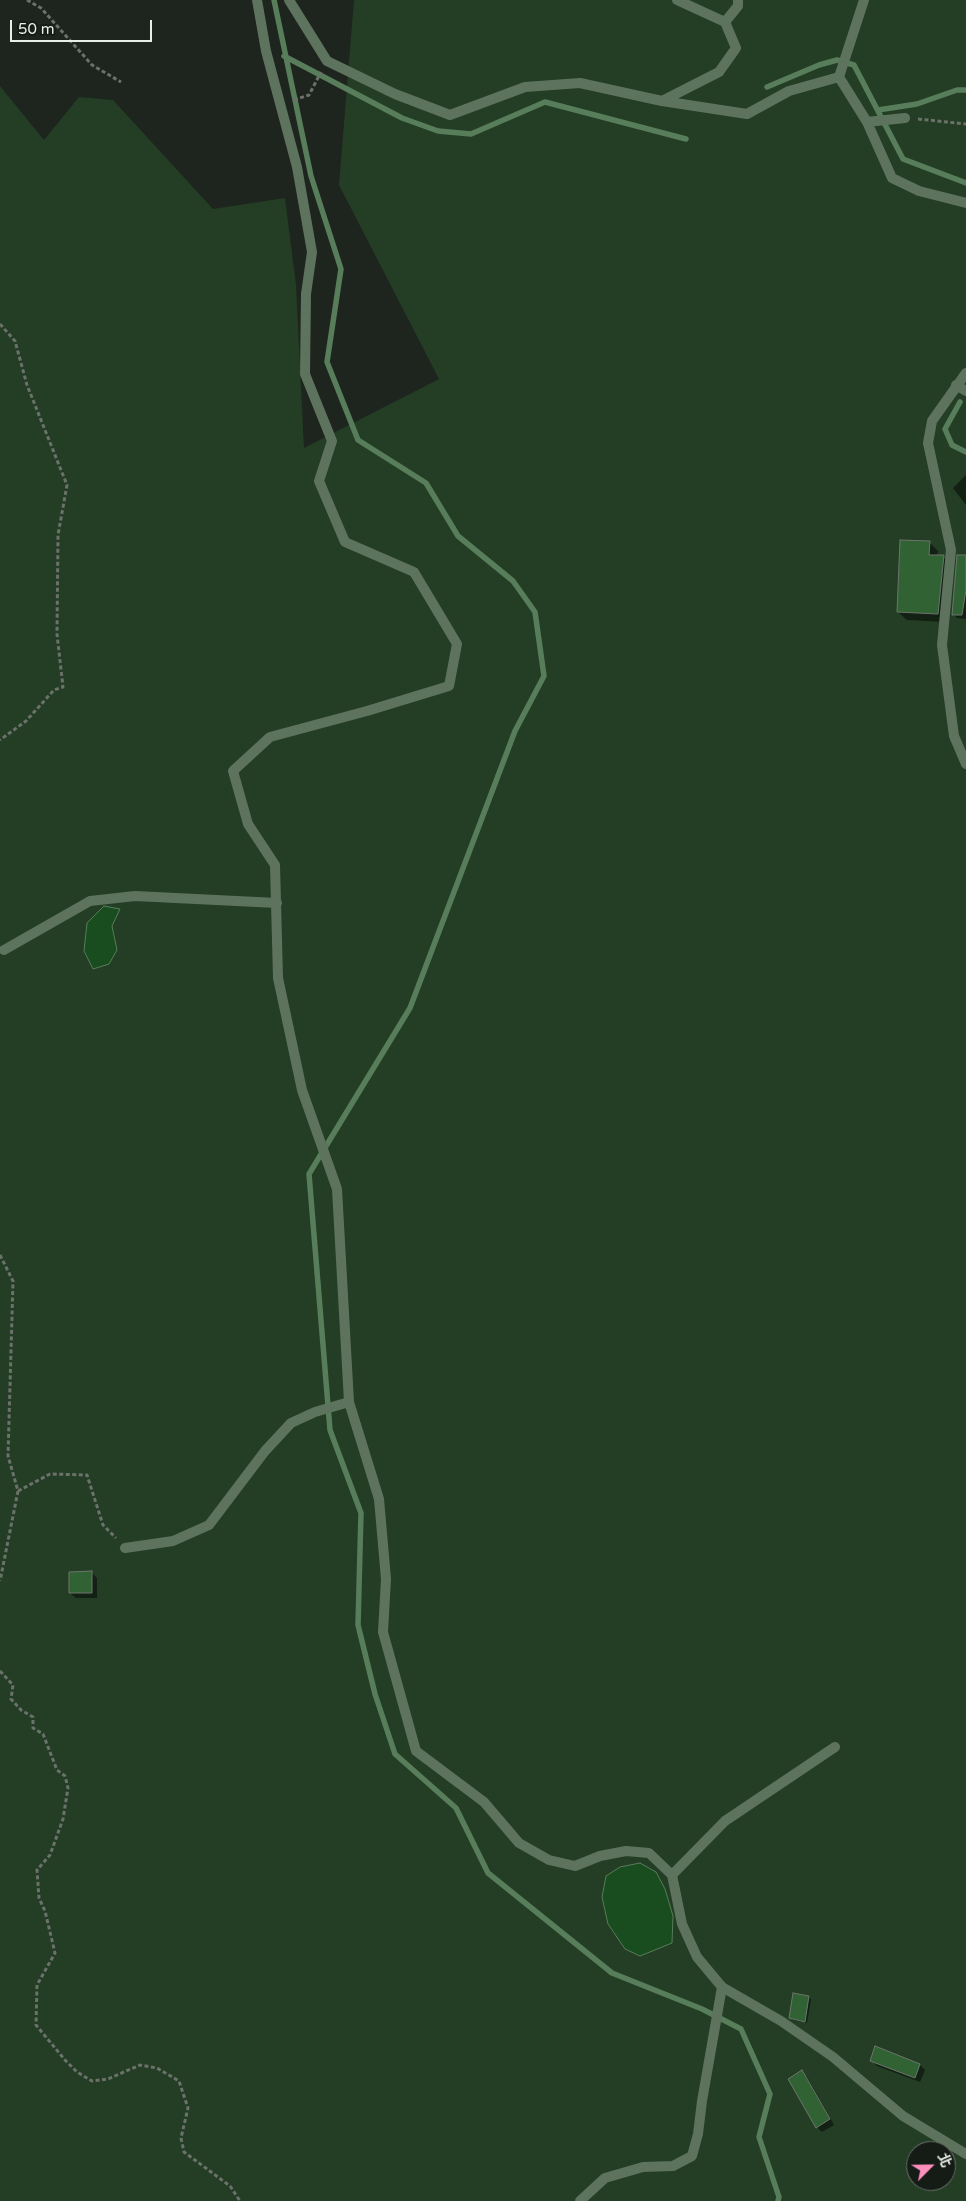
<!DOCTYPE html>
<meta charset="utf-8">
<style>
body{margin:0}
#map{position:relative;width:966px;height:2201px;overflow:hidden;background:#1e241e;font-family:"Varela Round","Noto Sans TC",sans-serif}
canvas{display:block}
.north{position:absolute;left:906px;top:2141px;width:50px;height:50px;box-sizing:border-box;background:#151b15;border:1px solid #6a6f6a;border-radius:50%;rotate:67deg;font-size:14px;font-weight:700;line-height:20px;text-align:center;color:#eaeeea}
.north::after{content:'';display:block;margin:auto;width:18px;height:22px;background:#fe8ebc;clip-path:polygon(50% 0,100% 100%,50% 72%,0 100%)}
.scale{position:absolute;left:10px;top:20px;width:142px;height:22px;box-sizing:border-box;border:2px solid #eaeeea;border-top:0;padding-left:6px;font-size:15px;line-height:18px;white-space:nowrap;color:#eaeeea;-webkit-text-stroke:4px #151b15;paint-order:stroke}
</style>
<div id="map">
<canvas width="966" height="2201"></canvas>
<div class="north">北</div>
<div class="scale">50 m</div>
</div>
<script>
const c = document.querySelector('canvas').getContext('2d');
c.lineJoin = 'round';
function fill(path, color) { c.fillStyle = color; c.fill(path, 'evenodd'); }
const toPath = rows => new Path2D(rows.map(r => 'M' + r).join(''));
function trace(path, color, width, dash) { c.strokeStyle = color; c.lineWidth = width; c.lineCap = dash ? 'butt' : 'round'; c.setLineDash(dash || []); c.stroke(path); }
fill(toPath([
 [354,0,966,0,966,2201,0,2201,0,86,44,140,79,97,113,100,213,209,285,198,296,285,304,448,439,379,339,185],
 [916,2151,946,2151,946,2181,916,2181]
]), '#233e24');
const water = toPath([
 [104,906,120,909,112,926,117,950,109,964,93,969,84,951,87,923,104,906],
 [640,1863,656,1872,665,1889,673,1916,672,1943,640,1956,625,1949,608,1924,602,1897,606,1876,620,1867,640,1863]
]);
fill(water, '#194c1e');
trace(water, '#587d5b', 1);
fill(toPath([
 [966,475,966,505,953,488],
 [929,542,938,551,937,557,943,557,951,565,946,622,907,620,898,612],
 [966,556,966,619,957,618,953,614],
 [91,1572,97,1578,97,1598,76,1598,70,1593],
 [808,1997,811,1999,807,2023,793,2020,791,2018],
 [871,2060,920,2065,925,2070,920,2082,877,2066],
 [802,2072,807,2077,834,2125,822,2132,817,2127]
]), '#0007');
trace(toPath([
 [274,0,311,176,341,269,327,362,358,440,426,483,458,536,513,581,535,612,544,676,515,731,410,1008,309,1174,330,1430,361,1513,358,1625,375,1694,395,1754,456,1808,488,1873,612,1973,702,2009,741,2029,770,2094,759,2137,779,2197,778,2201],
 [284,56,402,118,438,131,471,134,545,102,686,139],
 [767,87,819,65,837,60,854,65,903,159,966,183],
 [878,110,917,104,957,90,966,90],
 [960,402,945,429,952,445,966,452]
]), '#587d5b', 5.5);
const building = toPath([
 [900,540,930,541,929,555,944,555,938,614,897,612,900,540],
 [957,555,966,555,966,590,962,615,952,615,957,555],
 [92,1571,92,1593,69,1593,69,1572,92,1571],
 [793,1993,809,1996,805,2022,789,2018,793,1993],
 [875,2046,920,2064,915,2078,870,2061,875,2046],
 [802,2070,830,2119,816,2128,788,2079,802,2070]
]);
fill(building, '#306233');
trace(building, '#6e746d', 1);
trace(toPath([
 [27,0,41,8,92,65,121,82],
 [294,100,309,95,321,72],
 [918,119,966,124],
 [0,324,15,341,27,385,67,485,58,535,57,634,63,687,54,690,26,721,0,740],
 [0,1255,13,1281,8,1456,18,1491,0,1581],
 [18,1491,50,1474,87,1475,103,1525,116,1538],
 [0,1671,13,1685,11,1699,21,1710,33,1717,33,1728,43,1734,57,1770,65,1776,68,1788,63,1819,50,1855,37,1870,39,1898,45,1911,55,1953,37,1985,36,2025,65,2060,77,2072,92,2081,108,2079,140,2065,157,2068,179,2081,188,2108,181,2138,184,2152,230,2186,240,2201]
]), '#6b716b', 3, [4, 2.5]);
trace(toPath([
 [289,0,327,61,395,94,450,115,525,87,580,83,662,101,747,114,789,91,839,77,867,122,892,178,919,191,966,203],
 [677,0,725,22],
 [839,77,864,0],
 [662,101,719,72,736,48,725,22,738,6,738,0],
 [867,122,905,118],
 [966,373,932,421,928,443,951,550,942,645,954,736,966,764],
 [956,385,966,391],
 [4,950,90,901,135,896,277,903],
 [125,1548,173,1541,209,1525,265,1451,291,1423,315,1412,349,1402],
 [672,1875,725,1821,835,1747],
 [580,2201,605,2178,643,2167,673,2166,692,2156,698,2134,702,2101,722,1987]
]), '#5d735d', 10);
trace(toPath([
 [257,0,266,51,297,167,312,252,306,294,305,374,332,441,319,481,345,542,414,572,457,644,449,686,367,711,270,737,233,771,248,824,275,865,278,978,302,1090,337,1189,349,1402,379,1499,386,1579,383,1632,416,1751,484,1802,519,1843,549,1860,575,1866,600,1856,626,1851,649,1853,672,1875,682,1924,697,1957,722,1987,781,2021,833,2057,903,2116,966,2154]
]), '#5d735d', 10);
</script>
